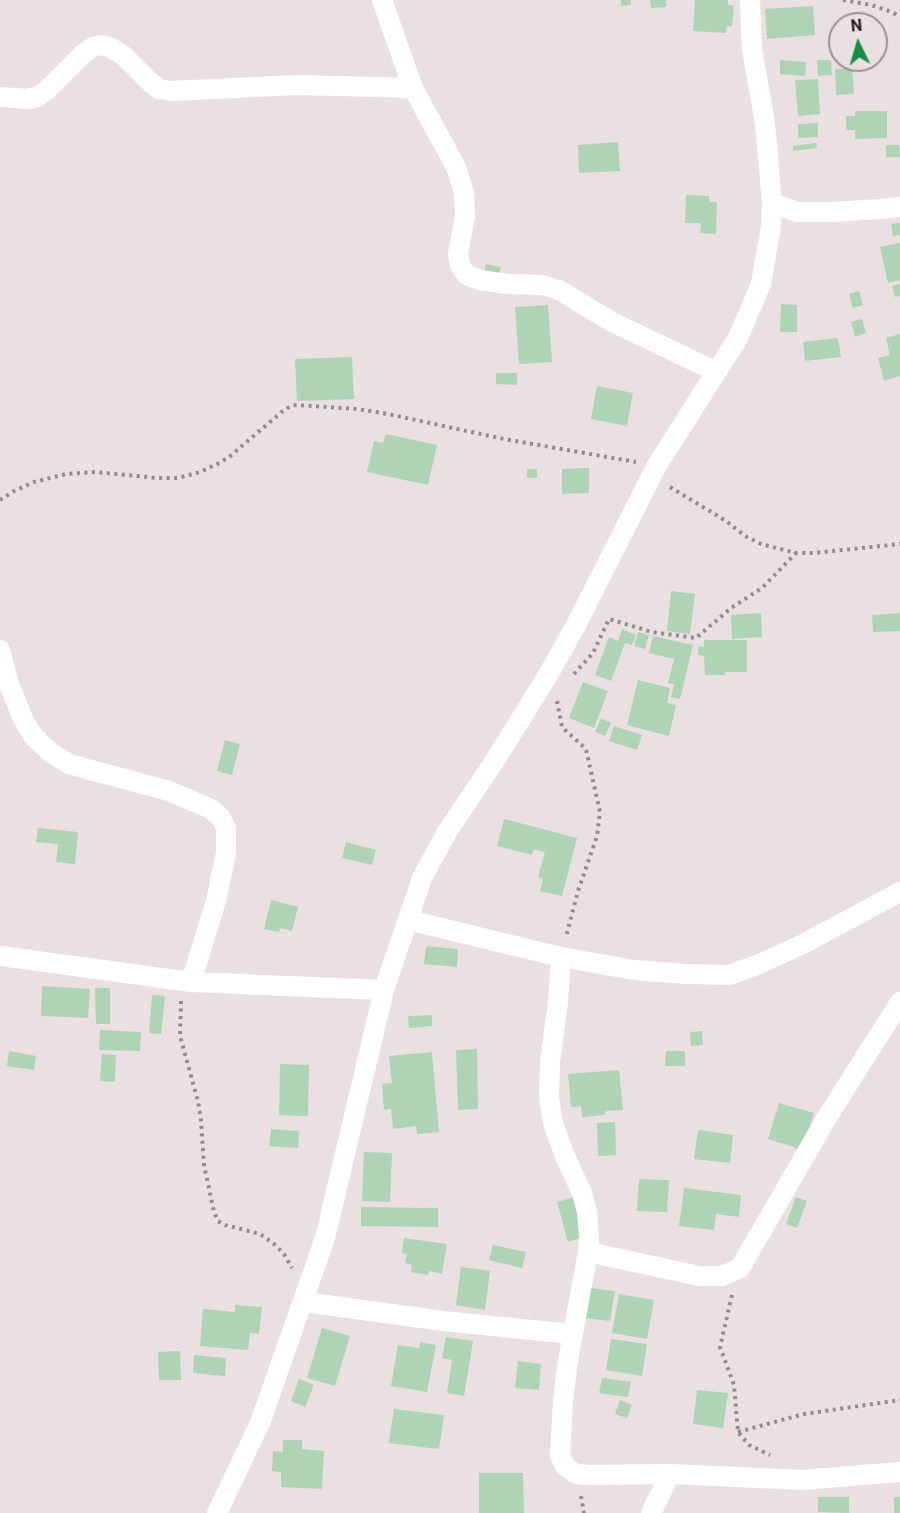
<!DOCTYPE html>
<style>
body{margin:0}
#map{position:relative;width:900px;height:1513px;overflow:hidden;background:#eae0e2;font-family:Roboto,sans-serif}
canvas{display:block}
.north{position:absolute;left:828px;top:12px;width:60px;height:60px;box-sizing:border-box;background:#eae0e2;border:2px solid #999294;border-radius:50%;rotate:355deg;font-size:16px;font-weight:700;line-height:24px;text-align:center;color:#201d1e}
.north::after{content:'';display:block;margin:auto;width:21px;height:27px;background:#178d47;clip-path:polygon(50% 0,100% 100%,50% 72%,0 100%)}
</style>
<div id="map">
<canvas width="900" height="1513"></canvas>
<div class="north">N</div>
</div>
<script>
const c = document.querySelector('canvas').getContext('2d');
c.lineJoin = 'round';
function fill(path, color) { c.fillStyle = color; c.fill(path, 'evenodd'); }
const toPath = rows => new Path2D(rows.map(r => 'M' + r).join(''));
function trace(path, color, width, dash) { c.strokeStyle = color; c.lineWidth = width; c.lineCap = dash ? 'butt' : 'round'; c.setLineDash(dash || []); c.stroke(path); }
fill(toPath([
 [621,0,631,0,631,5,621,6],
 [650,0,666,0,666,7,651,8],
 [695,0,728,0,728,5,734,6,732,26,727,26,726,33,693,31],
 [813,6,815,35,767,39,765,9],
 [780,60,806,62,805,76,780,74],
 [817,60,831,60,832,75,818,76],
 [852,68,854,94,836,95,835,69],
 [818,79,820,114,798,116,795,80],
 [855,111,887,111,887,138,855,139,855,130,846,130,846,116,855,116],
 [818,123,818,137,798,138,798,124],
 [618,142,620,171,579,173,578,145],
 [816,143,817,148,793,151,793,146],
 [886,145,899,145,900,157,886,157],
 [686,195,709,196,709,202,717,202,716,234,700,233,701,223,685,223],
 [900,223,900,235,893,236,891,224],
 [900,243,900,280,888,283,880,247],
 [486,264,501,267,498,278,484,274],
 [900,284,900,296,895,297,892,286],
 [859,291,863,305,853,308,849,294],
 [781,304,797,305,797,332,780,332],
 [548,305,552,362,519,364,515,307],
 [862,319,866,333,855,337,851,322],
 [900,334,900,376,884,381,878,358,890,355,886,338],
 [838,338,841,357,805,361,803,342],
 [352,357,354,399,297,401,295,359],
 [496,373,517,373,517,385,496,384],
 [597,386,633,393,627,426,591,419],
 [386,434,437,445,428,485,367,472,374,441,383,443],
 [589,468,589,493,562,494,562,469],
 [527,469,537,469,537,478,527,478],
 [671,591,695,594,690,634,667,631],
 [761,613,762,637,732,639,731,615],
 [900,613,900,631,873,632,872,615],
 [622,629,636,635,632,645,625,643,611,681,595,675,609,637,618,641],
 [638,632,649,635,645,649,634,646],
 [653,636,693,645,680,699,671,697,674,684,668,683,674,659,649,653],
 [704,640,747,640,747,672,725,672,725,675,705,675,704,656,698,655,698,646,704,647],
 [638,680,670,688,667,703,676,705,669,736,627,725],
 [583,682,608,691,594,728,569,718],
 [601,718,611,723,605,736,595,732],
 [614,726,642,735,637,750,609,741],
 [225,740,240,744,232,775,217,771],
 [504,819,577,838,562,896,540,891,543,879,538,877,545,852,534,849,532,855,497,846],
 [38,828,78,832,75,864,56,862,58,844,36,842],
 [346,842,376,850,372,865,342,858],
 [271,900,298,907,292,931,280,928,279,932,264,929],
 [426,946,458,949,457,967,424,964],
 [42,986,90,989,88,1018,41,1016],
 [95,988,110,988,110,1024,96,1024],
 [152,995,165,996,161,1034,149,1033],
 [432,1015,432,1026,409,1028,408,1016],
 [100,1030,141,1032,140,1051,99,1050],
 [702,1031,703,1045,691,1046,690,1032],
 [477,1049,478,1109,458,1110,456,1050],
 [9,1051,36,1056,34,1070,7,1066],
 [666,1051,685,1051,685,1066,665,1066],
 [432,1052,439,1132,417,1134,416,1126,393,1129,391,1109,384,1110,382,1084,392,1083,389,1056],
 [102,1054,116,1055,115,1082,100,1081],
 [280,1064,309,1065,308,1116,279,1115],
 [619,1070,623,1110,606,1111,604,1115,582,1117,581,1106,571,1107,568,1074],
 [779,1103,814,1113,803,1150,768,1139],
 [615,1122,616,1155,598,1156,597,1123],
 [271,1129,299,1131,298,1148,269,1146],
 [698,1130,733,1135,730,1163,694,1159],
 [364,1152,392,1153,390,1202,362,1201],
 [639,1179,669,1180,667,1212,637,1211],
 [684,1188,741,1195,739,1217,716,1214,714,1230,679,1226],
 [573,1197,584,1237,568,1242,557,1202],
 [796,1197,807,1201,797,1228,786,1224],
 [361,1207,438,1208,438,1227,361,1226],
 [404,1238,447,1244,442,1274,429,1271,428,1275,411,1272,412,1265,405,1263,407,1254,402,1253],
 [493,1245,526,1252,522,1268,489,1260],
 [461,1267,490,1271,485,1310,456,1305],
 [590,1288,615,1291,610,1321,585,1318],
 [619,1294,654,1300,647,1339,612,1333],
 [235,1305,262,1307,259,1334,250,1333,248,1350,200,1346,203,1309,235,1312],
 [322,1328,350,1336,335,1386,307,1378],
 [446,1337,473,1341,464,1396,447,1393,452,1360,442,1358],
 [611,1339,647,1344,642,1376,606,1370],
 [420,1342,436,1345,427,1392,391,1386,398,1345,419,1348],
 [180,1351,181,1380,159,1380,158,1352],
 [194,1355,226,1358,225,1376,193,1373],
 [518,1361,541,1364,539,1390,515,1388],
 [602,1378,631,1382,628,1397,599,1393],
 [299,1379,314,1385,305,1407,291,1401],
 [697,1390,728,1393,723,1428,693,1424],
 [620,1400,632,1405,627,1418,615,1414],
 [394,1409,444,1415,439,1449,389,1443],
 [283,1440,302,1440,302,1449,324,1451,322,1489,281,1487,281,1472,272,1471,273,1451,283,1452],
 [479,1473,523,1473,524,1513,479,1513],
 [818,1497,849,1497,849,1513,818,1512],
 [894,1497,900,1497,900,1513,894,1513]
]), '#aed3b5');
trace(toPath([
 [843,0,871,5,892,12,900,17],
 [670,487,726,521,745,536,761,544,796,553,814,553,900,544],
 [0,500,14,491,34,482,66,474,95,472,158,478,178,478,200,472,217,464,229,457,284,410,291,406,297,405,357,409,388,414,504,439,636,462],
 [574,674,593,653,609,619,652,632,696,638,731,608,762,588,796,553],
 [557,701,562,727,586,749,600,812,597,836,578,891,566,937],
 [181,1001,180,1036,198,1101,201,1120,204,1165,214,1212,218,1221,225,1225,260,1234,274,1244,284,1254,292,1268],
 [732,1295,720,1347,734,1385,738,1432,749,1445,770,1455],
 [738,1432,804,1414,900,1400],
 [581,1496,584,1513]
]), '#928b8c', 4, [3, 4.5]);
trace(toPath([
 [382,0,413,88,456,167,464,192,465,216,458,254,460,266,467,275,479,280,508,284,542,285,559,290,612,322,717,372],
 [0,97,29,99,37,97,46,91,83,54,93,47,100,45,110,47,124,56,150,82,159,89,171,91,297,85,413,88],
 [772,203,797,212,832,212,881,209,900,207],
 [0,650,9,684,24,721,34,737,50,752,69,764,169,791,211,809,221,818,226,828,226,853,216,901,191,982],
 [408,920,561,957,634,970,686,974,729,975,757,965,803,944,900,892],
 [0,956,191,982,384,990],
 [561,957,558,1002,550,1062,549,1098,553,1123,564,1154,582,1193,587,1212,589,1236,588,1252,568,1360,563,1401,560,1456,565,1466,576,1474,591,1475,670,1474,803,1480,900,1472],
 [588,1252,699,1276,722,1276,740,1268,829,1114,900,1002],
 [304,1302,443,1321,572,1334],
 [217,1513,260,1423,325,1238,384,990,422,878,447,832,494,762,548,675,574,629,657,465,738,338,761,284,771,226,772,203,765,123,752,49,750,0],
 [651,1513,670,1474]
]), '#fff', 20);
</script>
